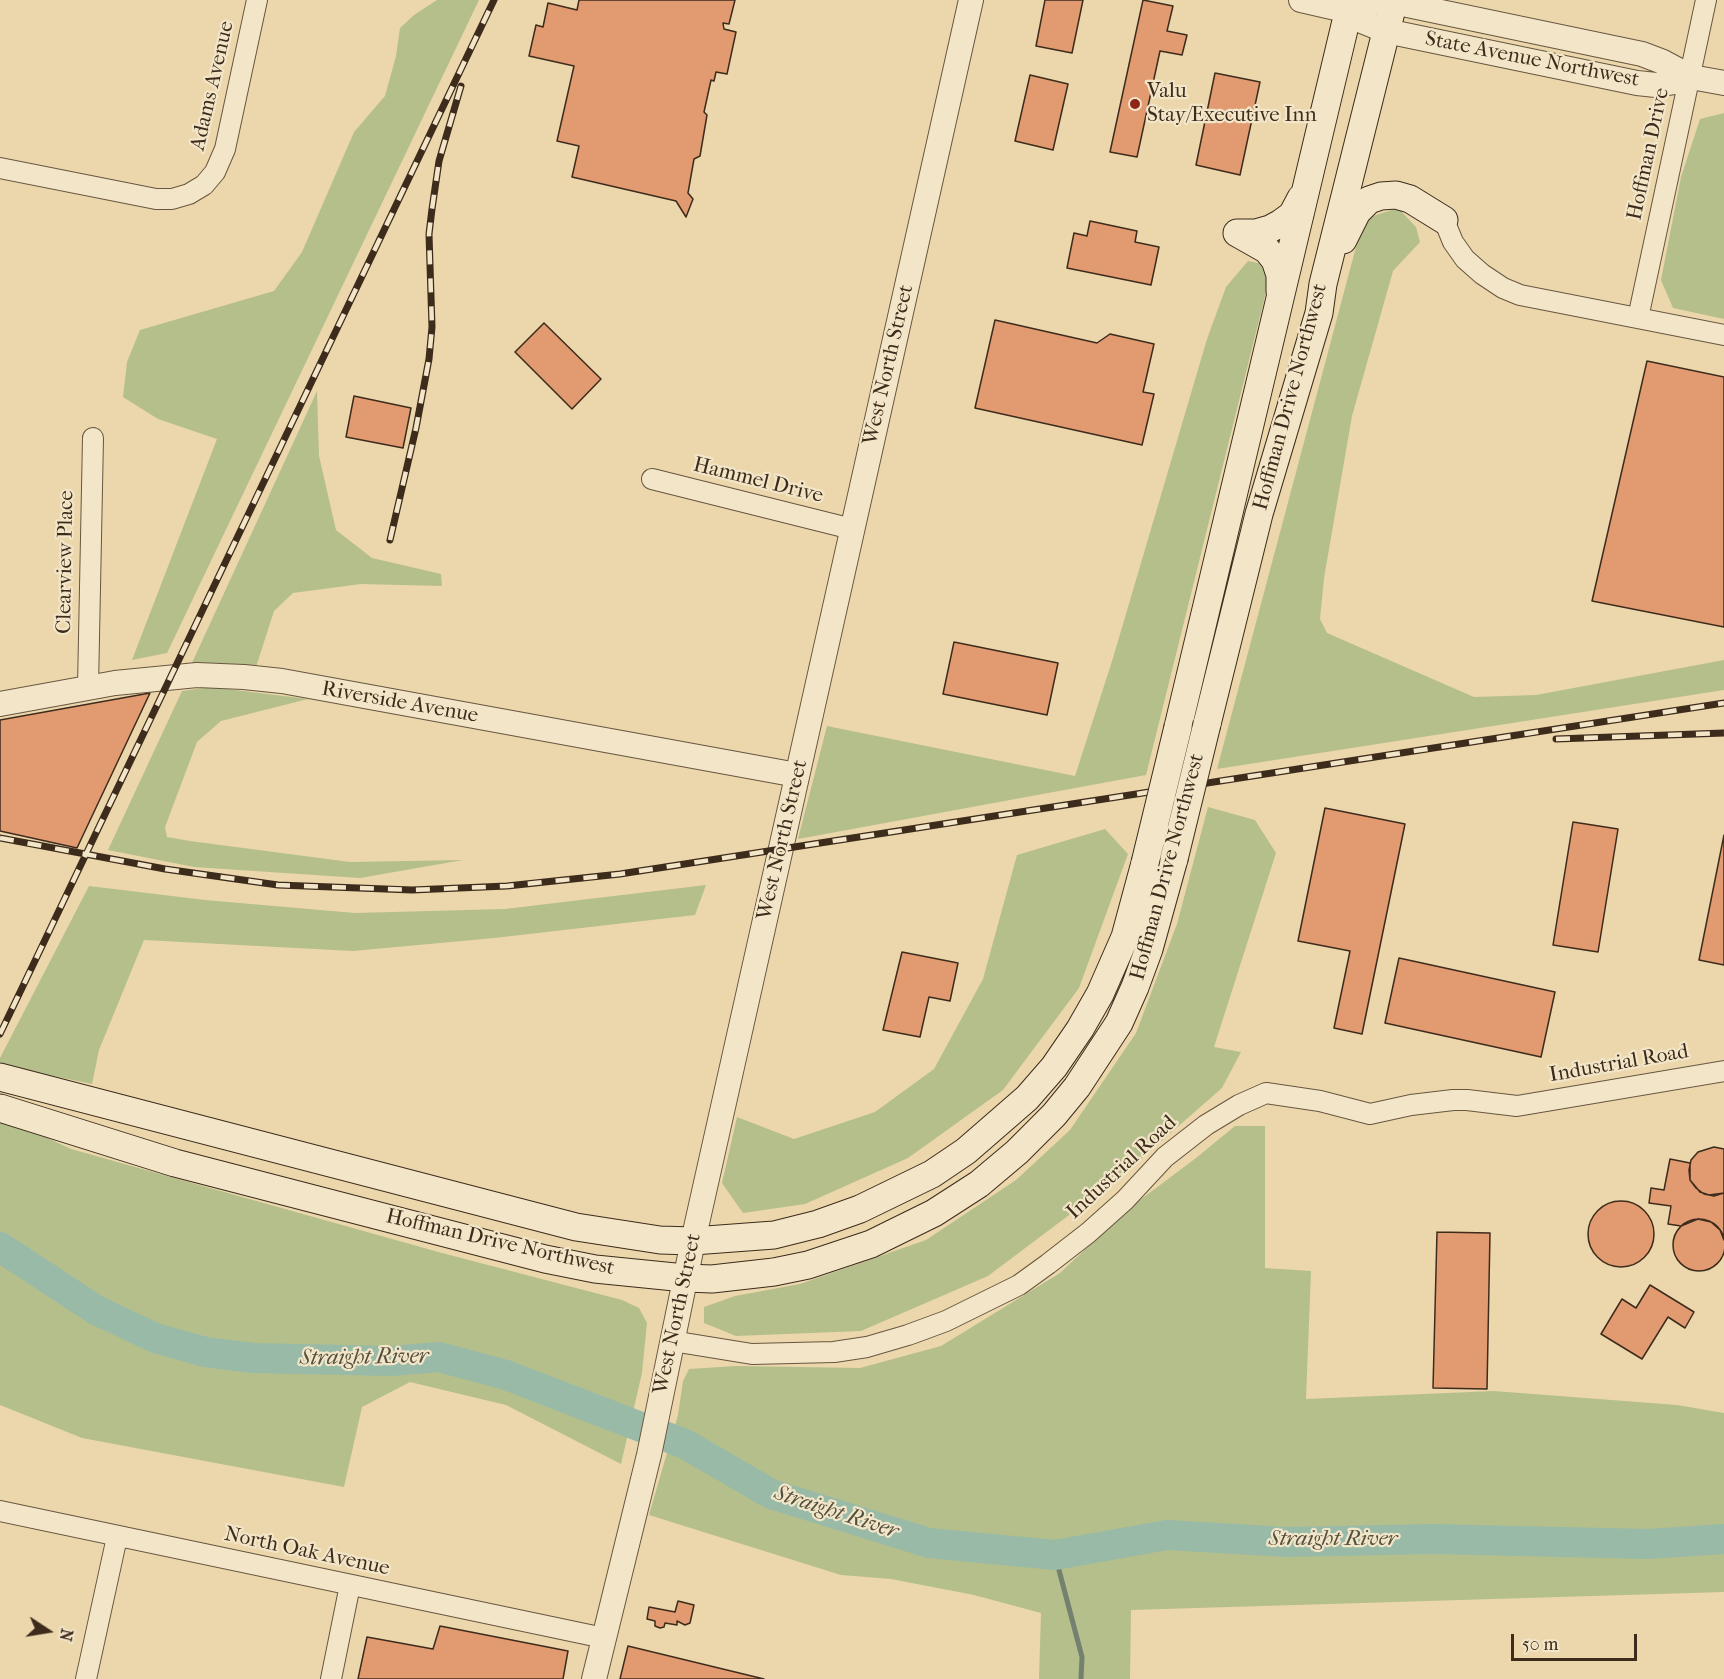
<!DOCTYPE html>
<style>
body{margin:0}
#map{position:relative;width:1724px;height:1679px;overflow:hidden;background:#ebd7ab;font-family:"IM FELL French Canon",serif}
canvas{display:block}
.north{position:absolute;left:18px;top:1601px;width:60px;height:60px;-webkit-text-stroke:4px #f2e5c8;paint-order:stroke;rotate:102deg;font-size:16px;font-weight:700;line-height:24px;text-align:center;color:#3d2b1c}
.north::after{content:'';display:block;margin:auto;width:21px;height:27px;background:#3d2b1c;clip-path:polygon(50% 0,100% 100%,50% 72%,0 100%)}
.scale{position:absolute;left:1511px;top:1634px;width:126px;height:27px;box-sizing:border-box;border:3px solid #3d2b1c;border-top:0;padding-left:8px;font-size:18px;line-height:21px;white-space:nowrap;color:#3d2b1c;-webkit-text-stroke:4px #f2e5c8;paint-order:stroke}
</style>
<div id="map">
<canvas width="1724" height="1679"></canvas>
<div class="north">N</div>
<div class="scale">50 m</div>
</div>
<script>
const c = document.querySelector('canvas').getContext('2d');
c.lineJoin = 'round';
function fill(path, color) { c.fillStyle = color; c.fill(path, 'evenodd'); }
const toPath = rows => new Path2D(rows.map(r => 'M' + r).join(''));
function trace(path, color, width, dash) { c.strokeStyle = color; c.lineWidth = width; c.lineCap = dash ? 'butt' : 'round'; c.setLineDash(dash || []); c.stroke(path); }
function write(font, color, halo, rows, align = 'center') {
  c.font = font + ' "IM FELL French Canon",serif'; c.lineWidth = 4.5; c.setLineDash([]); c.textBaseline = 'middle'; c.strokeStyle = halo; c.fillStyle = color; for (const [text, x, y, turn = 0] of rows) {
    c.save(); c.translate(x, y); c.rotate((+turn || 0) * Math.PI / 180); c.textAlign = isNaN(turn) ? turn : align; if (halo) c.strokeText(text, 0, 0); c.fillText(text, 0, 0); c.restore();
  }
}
fill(toPath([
 [437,0,479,0,167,653,132,660,217,439,158,419,123,397,127,362,140,330,274,291,302,252,354,132,385,96,396,56,400,28,414,15],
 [1724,113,1724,319,1673,308,1661,280,1681,177,1700,119],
 [1398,208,1416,227,1420,242,1393,271,1352,416,1324,578,1320,619,1327,633,1474,697,1536,695,1724,660,1724,690,1217,769,1356,247,1367,218],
 [1248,261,1264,264,1268,284,1146,775,798,839,827,726,1075,776,1113,658,1207,339,1226,287],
 [317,391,319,456,336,530,372,558,441,574,442,586,361,584,293,593,274,611,256,667,191,665],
 [211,687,308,699,221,721,197,742,165,827,167,837,190,841,350,862,463,860,360,878,194,867,108,850,182,691],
 [1208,807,1255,820,1276,853,1214,1047,1241,1052,1222,1088,1125,1173,988,1276,861,1331,736,1336,704,1323,704,1307,735,1296,800,1284,926,1240,1016,1180,1070,1130,1136,1033,1177,924],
 [1105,829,1128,854,1079,988,1003,1090,908,1158,805,1204,743,1213,722,1183,737,1117,794,1139,875,1112,934,1069,983,979,1017,855],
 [706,885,695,915,494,938,353,951,144,940,99,1050,92,1084,0,1065,0,1058,89,886,205,900,355,913,505,909],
 [0,1119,24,1127,71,1149,442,1253,622,1300,639,1308,647,1323,642,1373,621,1464,506,1405,410,1382,362,1407,344,1487,82,1438,0,1405],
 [1235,1126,1265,1126,1265,1268,1311,1271,1306,1399,1494,1391,1677,1405,1724,1413,1724,1592,1131,1610,1130,1679,1039,1679,1041,1613,974,1595,891,1579,841,1575,649,1515,678,1415,683,1381,689,1369,736,1366,860,1368,941,1346,1060,1273,1128,1209,1196,1158]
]), '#b5bf8b');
trace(toPath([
 [1055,1555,1082,1657,1081,1679]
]), '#74816f', 5);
trace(toPath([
 [0,1247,96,1310,155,1338,205,1352,253,1358,391,1361,439,1357,506,1375,685,1444,771,1494,929,1543,1055,1555,1167,1535,1287,1542,1433,1539,1648,1544,1724,1539]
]), '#98baa7', 30);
const building = toPath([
 [579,0,735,0,729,24,723,23,724,29,736,32,727,74,716,72,714,81,711,80,704,112,707,115,700,156,694,159,688,193,693,199,686,217,676,201,572,177,579,146,557,141,574,66,529,56,536,25,543,27,548,3,577,10,579,0],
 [1045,0,1083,0,1072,53,1036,46,1045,0],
 [1143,0,1173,6,1167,31,1187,35,1182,55,1160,51,1137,157,1110,152,1143,0],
 [1215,73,1260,82,1240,175,1196,165,1215,73],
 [1030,75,1068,84,1053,150,1015,141,1030,75],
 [1090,221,1137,231,1135,242,1159,247,1151,285,1067,268,1074,233,1087,236,1090,221],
 [995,320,1097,343,1110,334,1154,344,1143,392,1154,394,1142,445,975,408,995,320],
 [544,323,601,379,572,409,515,352,544,323],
 [1647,361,1724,377,1724,627,1592,601,1647,361],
 [354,396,411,408,403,448,346,437,354,396],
 [954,642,1058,663,1047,715,943,694,954,642],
 [150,693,77,848,0,831,0,720,150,693],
 [1325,808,1405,824,1362,1034,1334,1028,1350,951,1298,941,1325,808],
 [1573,822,1618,829,1598,952,1553,945,1573,822],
 [1724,835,1724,965,1699,960,1724,835],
 [902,952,958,963,950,1001,929,997,920,1037,883,1030,902,952],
 [1399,958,1555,992,1541,1057,1385,1023,1399,958],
 [1714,1147,1724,1149,1724,1193,1714,1196,1704,1194,1696,1188,1690,1180,1689,1170,1691,1160,1698,1152,1714,1147],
 [1670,1159,1690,1163,1690,1180,1700,1192,1709,1195,1724,1193,1724,1240,1720,1230,1711,1222,1698,1219,1681,1226,1668,1224,1671,1206,1649,1203,1651,1188,1664,1190,1670,1159],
 '1588 1234a33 33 0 1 1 66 0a33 33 0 1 1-66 0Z',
 '1673 1245a26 26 0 1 1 52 0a26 26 0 1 1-52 0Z',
 [1437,1232,1490,1233,1487,1389,1433,1388,1437,1232],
 [1650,1285,1694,1312,1685,1328,1668,1317,1642,1359,1601,1334,1622,1299,1636,1308,1650,1285],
 [678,1601,694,1605,690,1623,685,1625,677,1621,677,1625,665,1623,664,1627,660,1628,655,1626,655,1621,647,1619,649,1607,675,1612,678,1601],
 [440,1626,568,1651,563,1679,358,1679,367,1637,433,1649,440,1626],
 [628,1646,764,1679,620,1679,628,1646]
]);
fill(building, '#e29a71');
trace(building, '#3d2b1c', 1.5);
const minor = toPath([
 [0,168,156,199,172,199,189,194,204,185,215,172,225,149,257,0],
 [1444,220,1453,242,1465,259,1482,274,1503,288,1520,295,1724,335],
 [1638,318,1706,0],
 [652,479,852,529],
 [88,687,93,438],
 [672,1341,752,1354,834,1352,867,1347,908,1335,946,1321,1019,1285,1048,1264,1088,1233,1125,1200,1165,1157,1206,1125,1239,1105,1266,1093,1320,1101,1370,1114,1411,1105,1453,1100,1467,1100,1517,1106,1724,1071],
 [0,1511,604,1638],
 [86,1679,117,1537],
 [331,1679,350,1585]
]);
const tertiary = toPath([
 [1301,0,1349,11,1364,22,1386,31,1637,83,1656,85,1675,82,1691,77],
 [1349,11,1371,2,1393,2,1642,54,1663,62,1691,77,1724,83],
 [0,704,115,683,197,675,244,677,282,681,797,775],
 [594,1679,649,1455,693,1241,971,0]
]);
const secondary = toPath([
 [1237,233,1267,250,1275,260,1280,275,1280,291],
 [1237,233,1256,233,1270,229,1281,223,1292,215,1301,198],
 [1343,240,1357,212,1369,200,1381,196,1396,195,1410,199,1444,220],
 [1207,724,1259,514,1319,313,1323,284,1394,0],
 [1178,727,1351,0],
 [0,1077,576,1227,660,1240,693,1241,774,1235,818,1224,860,1209,932,1174,966,1151,1027,1098,1054,1067,1080,1029,1100,994,1125,937,1145,863],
 [0,1108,175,1163,545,1259,595,1269,685,1278,712,1279,774,1272,808,1265,871,1244,934,1213,979,1184,1017,1152,1054,1115,1077,1087,1119,1023,1135,987,1149,949,1174,859]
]);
trace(minor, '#685640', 22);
trace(tertiary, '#685640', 26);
trace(secondary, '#3d2b1c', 29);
trace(minor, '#f2e5c8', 20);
trace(tertiary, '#f2e5c8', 24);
trace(secondary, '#f2e5c8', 27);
const rail = toPath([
 [390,540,416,428,429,359,432,327,429,234,432,209,439,161,461,86],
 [1556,739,1724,733],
 [0,838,165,869,278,885,412,890,507,886,620,874,1724,703],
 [0,1034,494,0]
]);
trace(rail, '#3d2b1c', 7);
trace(rail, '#f2e5c8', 4.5, [14]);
const secondaryBridge = toPath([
 [1174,859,1207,724],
 [1145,863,1178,727]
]);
trace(secondaryBridge, '#3d2b1c', 29, []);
trace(secondaryBridge, '#f2e5c8', 27);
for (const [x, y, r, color] of [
 [1135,104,6,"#8f2418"]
]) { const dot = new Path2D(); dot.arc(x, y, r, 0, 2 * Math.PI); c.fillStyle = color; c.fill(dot); trace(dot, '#f2e5c8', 2); }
write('21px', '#3d2b1c', '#f2e5c8', [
 ["State Avenue Northwest",1532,60,11],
 ["Adams Avenue",213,86,-77],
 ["Hoffman Drive",1649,154,-78],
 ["West North Street",889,365,-77],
 ["Hoffman Drive Northwest",1291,397,-75],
 ["Hammel Drive",758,481,14],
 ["Clearview Place",66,562,-89],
 ["Riverside Avenue",400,703,10],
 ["West North Street",783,840,-77],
 ["Hoffman Drive Northwest",1168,867,-75],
 ["Industrial Road",1619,1064,-10],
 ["Industrial Road",1122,1168,-43],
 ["Hoffman Drive Northwest",500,1243,13],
 ["West North Street",678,1314,-78],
 ["North Oak Avenue",307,1552,12]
]);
write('21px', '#3d2b1c', '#f2e5c8', [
 ["Valu",1147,92],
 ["Stay/Executive Inn",1147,116]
], 'left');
write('italic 22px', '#544f3f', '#f2e5c8', [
 ["Straight River",364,1358,-1],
 ["Straight River",836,1513,18],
 ["Straight River",1333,1540]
]);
</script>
